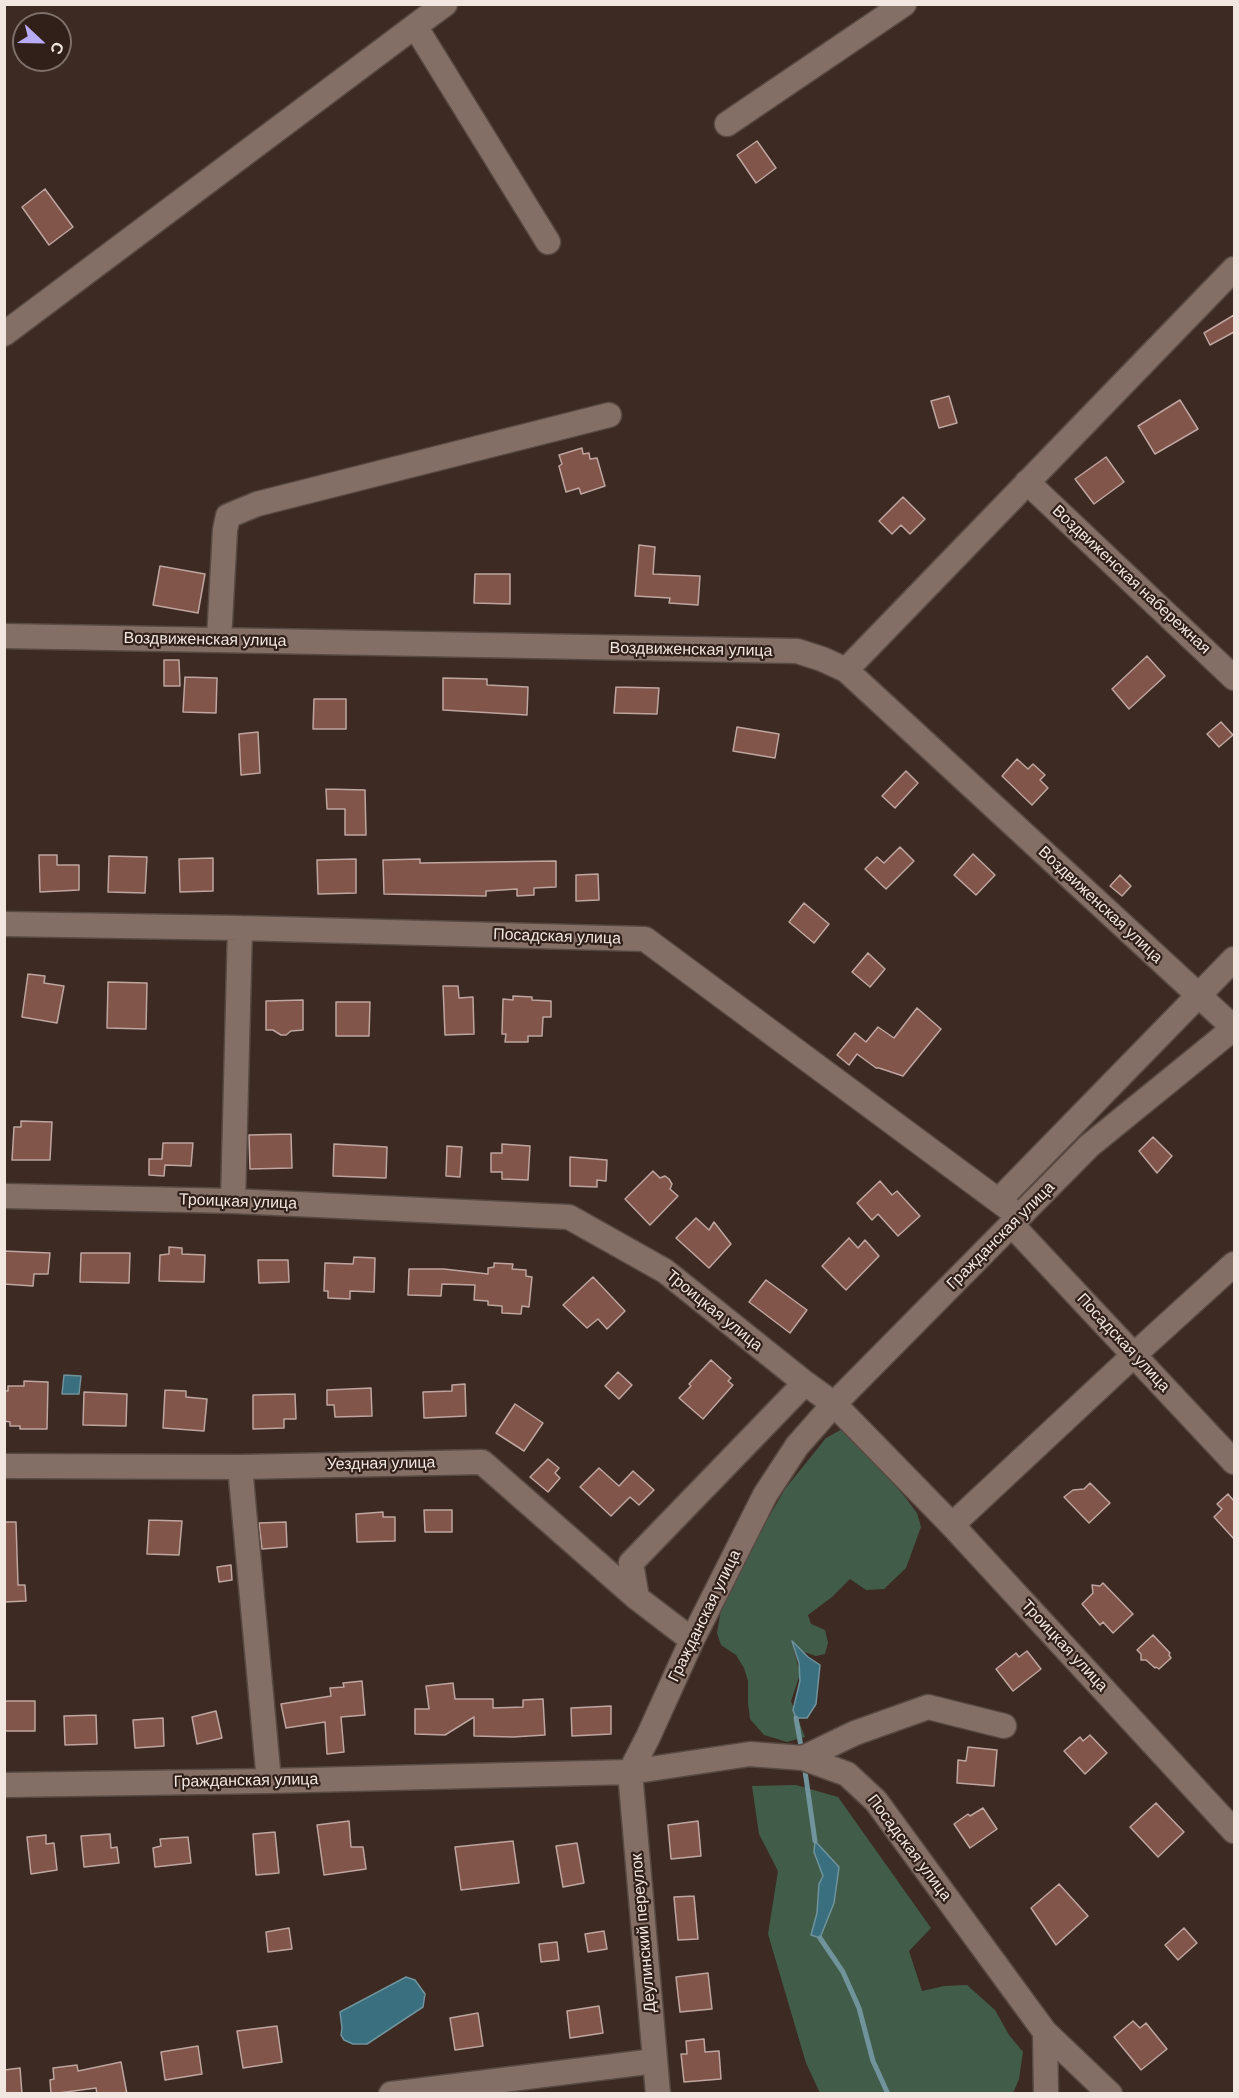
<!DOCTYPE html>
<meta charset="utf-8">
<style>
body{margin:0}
#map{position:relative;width:1239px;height:2098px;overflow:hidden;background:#3c2a23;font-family:Helvetica,sans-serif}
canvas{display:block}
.frame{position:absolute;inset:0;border:6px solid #f2e6e1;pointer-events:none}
.north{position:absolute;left:12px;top:12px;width:60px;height:60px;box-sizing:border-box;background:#312019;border:2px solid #7e6f69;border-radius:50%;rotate:112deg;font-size:16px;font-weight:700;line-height:24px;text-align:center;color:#f2e6e1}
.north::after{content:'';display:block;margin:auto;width:21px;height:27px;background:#b8abf7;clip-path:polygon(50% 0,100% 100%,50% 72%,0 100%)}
</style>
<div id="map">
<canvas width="1239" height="2098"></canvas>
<div class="frame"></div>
<div class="north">С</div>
</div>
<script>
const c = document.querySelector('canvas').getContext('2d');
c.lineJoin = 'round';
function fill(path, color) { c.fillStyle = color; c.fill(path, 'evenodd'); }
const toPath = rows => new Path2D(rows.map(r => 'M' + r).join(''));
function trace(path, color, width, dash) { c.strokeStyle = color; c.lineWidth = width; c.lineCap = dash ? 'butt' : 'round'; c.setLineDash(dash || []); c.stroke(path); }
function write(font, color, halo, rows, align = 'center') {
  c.font = font + ' Helvetica,sans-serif'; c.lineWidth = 4.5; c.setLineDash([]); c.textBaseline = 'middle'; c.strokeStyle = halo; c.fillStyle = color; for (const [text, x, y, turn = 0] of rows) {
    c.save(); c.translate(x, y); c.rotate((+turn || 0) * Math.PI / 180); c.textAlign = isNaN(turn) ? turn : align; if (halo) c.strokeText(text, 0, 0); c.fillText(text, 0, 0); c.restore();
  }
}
fill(toPath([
 [844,1428,905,1497,917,1513,921,1527,906,1568,884,1589,866,1590,850,1579,832,1597,808,1615,811,1624,825,1630,828,1643,825,1654,816,1656,801,1651,792,1642,800,1674,791,1701,805,1737,787,1742,764,1735,750,1719,748,1703,748,1681,744,1668,736,1655,721,1645,717,1633,722,1604,748,1553,785,1489,826,1438],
 [796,1785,838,1797,931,1928,909,1951,922,1991,944,1986,967,1985,995,2010,1009,2035,1023,2052,1019,2079,1013,2093,820,2093,806,2063,768,1934,778,1871,759,1834,752,1786]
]), '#415d4a');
const water = toPath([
 [64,1375,81,1376,79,1394,62,1394,64,1375],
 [792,1641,808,1657,820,1665,816,1704,807,1718,796,1718,793,1710,800,1681,799,1663,792,1641],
 [815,1841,839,1867,834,1903,820,1938,811,1935,817,1913,819,1884,823,1876,814,1852,815,1841],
 [406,1977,415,1980,425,1994,423,2007,367,2044,353,2044,344,2040,341,2035,342,2028,340,2012,406,1977]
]);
fill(water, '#396f7f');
trace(water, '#70939c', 1.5);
trace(toPath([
 [796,1718,802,1752],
 [804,1764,815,1841],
 [820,1938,843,1972,859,2008,873,2061,888,2094]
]), '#70939c', 5);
const building = toPath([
 [757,141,776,168,756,183,737,155,757,141],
 [45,189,73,227,49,245,22,207,45,189],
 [1234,315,1234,332,1210,345,1204,333,1234,315],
 [949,396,957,423,939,428,931,401,949,396],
 [1180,400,1198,429,1155,454,1138,426,1180,400],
 [582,448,583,454,589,453,590,459,597,458,605,486,581,494,579,488,566,492,559,466,562,464,559,455,582,448],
 [1106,457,1124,482,1094,504,1075,479,1106,457],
 [903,497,925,519,910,534,901,525,892,534,879,521,903,497],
 [639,545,655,547,653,574,700,576,698,605,669,603,670,598,635,596,639,545],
 [160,566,205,574,198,613,153,605,160,566],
 [475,574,510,574,510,604,474,603,475,574],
 [1147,656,1165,676,1129,709,1112,689,1147,656],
 [164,660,179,660,180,686,164,686,164,660],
 [185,677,217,678,216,713,183,712,185,677],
 [443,678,487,679,487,685,528,687,527,715,443,710,443,678],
 [616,687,659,688,657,714,614,713,616,687],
 [314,699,346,699,346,729,313,729,314,699],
 [1221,722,1233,735,1219,747,1207,734,1221,722],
 [737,727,779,734,775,758,733,751,737,727],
 [258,732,260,773,241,775,239,734,258,732],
 [1017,759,1028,769,1033,764,1045,775,1040,780,1048,788,1032,805,1002,776,1017,759],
 [906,771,918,783,895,808,882,796,906,771],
 [326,789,365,790,366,835,345,835,345,809,327,809,326,789],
 [900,847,914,861,886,889,865,869,877,857,884,863,900,847],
 [973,854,995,875,976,895,954,875,973,854],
 [39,855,57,855,57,865,79,865,79,890,40,892,39,855],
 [109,856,147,857,145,893,108,892,109,856],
 [213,858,213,891,180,892,179,859,213,858],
 [356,859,356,893,318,894,317,860,356,859],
 [420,859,420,863,556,861,556,887,534,888,534,895,517,896,517,889,486,891,486,896,384,894,383,860,420,859],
 [598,874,599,900,576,901,576,875,598,874],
 [1120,875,1131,886,1122,896,1110,886,1120,875],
 [804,903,829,924,814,943,789,922,804,903],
 [868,953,885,969,870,987,852,972,868,953],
 [28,974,45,976,44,983,64,986,57,1023,22,1017,28,974],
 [108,982,147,983,146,1029,107,1028,108,982],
 [443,986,458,986,459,998,473,997,474,1034,445,1035,443,986],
 [513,996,532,997,532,1000,551,1001,551,1017,543,1017,542,1036,528,1036,528,1042,505,1042,506,1034,502,1034,503,999,513,1000,513,996],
 [303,1000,303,1030,291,1031,286,1035,281,1035,273,1030,266,1030,266,1001,303,1000],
 [336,1002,370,1002,369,1036,336,1036,336,1002],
 [917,1008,941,1029,903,1076,879,1068,876,1068,857,1054,849,1065,837,1055,855,1033,866,1042,878,1027,894,1038,917,1008],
 [21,1121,52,1122,50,1160,12,1160,14,1127,21,1127,21,1121],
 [291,1134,292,1168,250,1169,249,1135,291,1134],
 [1153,1137,1172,1156,1157,1173,1139,1151,1153,1137],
 [163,1143,193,1143,191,1166,165,1165,164,1176,149,1175,149,1159,162,1159,163,1143],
 [334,1144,387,1147,386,1178,333,1176,334,1144],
 [502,1144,530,1146,528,1180,502,1179,502,1172,491,1172,491,1153,502,1153,502,1144],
 [447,1146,462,1147,460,1177,446,1176,447,1146],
 [570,1157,607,1160,606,1181,597,1180,597,1187,570,1186,570,1157],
 [653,1171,660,1178,665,1176,669,1179,672,1184,670,1189,678,1196,650,1225,625,1199,653,1171],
 [880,1181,892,1195,897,1191,920,1216,898,1236,878,1214,872,1220,857,1203,880,1181],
 [696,1218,709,1230,714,1222,731,1244,709,1268,676,1238,696,1218],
 [849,1238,858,1248,865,1240,879,1256,846,1290,822,1266,849,1238],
 [169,1247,182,1248,182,1254,205,1255,204,1282,159,1281,160,1255,169,1254,169,1247],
 [4,1251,50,1253,48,1274,34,1274,33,1286,4,1284,4,1251],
 [81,1253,130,1253,129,1283,80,1282,81,1253],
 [354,1257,375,1258,374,1292,350,1291,350,1299,328,1298,328,1291,324,1291,325,1263,353,1264,354,1257],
 [258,1260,288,1260,289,1282,259,1283,258,1260],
 [494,1263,513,1264,512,1269,526,1270,526,1276,532,1277,529,1307,522,1306,521,1314,502,1313,502,1306,488,1305,488,1301,474,1300,475,1285,442,1284,441,1296,408,1295,409,1269,444,1269,488,1274,488,1268,494,1267,494,1263],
 [593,1277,625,1311,607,1329,598,1319,587,1328,563,1305,593,1277],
 [766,1280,807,1310,790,1333,749,1302,766,1280],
 [711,1360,731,1378,728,1381,733,1385,703,1419,679,1398,691,1386,689,1384,711,1360],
 [618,1372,632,1385,619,1399,605,1386,618,1372],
 [24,1381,48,1382,47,1429,20,1429,20,1426,10,1426,10,1422,4,1421,4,1391,8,1391,8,1386,24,1386,24,1381],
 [465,1384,466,1416,424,1418,423,1392,452,1391,452,1385,465,1384],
 [371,1388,372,1416,335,1417,334,1405,327,1405,327,1390,371,1388],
 [165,1390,186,1391,186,1397,207,1399,204,1431,163,1428,165,1390],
 [84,1392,127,1394,126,1426,83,1425,84,1392],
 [295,1394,296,1419,284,1419,284,1428,253,1429,253,1395,295,1394],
 [515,1404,543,1423,524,1451,496,1433,515,1404],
 [548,1459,559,1468,555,1473,560,1478,548,1492,530,1477,548,1459],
 [599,1468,619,1486,633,1471,654,1490,639,1505,630,1497,611,1516,580,1487,599,1468],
 [1090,1483,1110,1503,1089,1523,1064,1497,1073,1490,1084,1489,1090,1483],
 [1228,1494,1233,1500,1234,1498,1234,1539,1214,1517,1222,1509,1217,1504,1228,1494],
 [424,1510,452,1510,452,1532,425,1532,424,1510],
 [383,1512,383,1517,395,1517,395,1541,357,1542,356,1514,383,1512],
 [149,1520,182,1521,179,1555,147,1554,149,1520],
 [4,1522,16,1522,18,1585,25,1585,26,1601,4,1602,4,1522],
 [286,1522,287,1547,262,1549,259,1523,286,1522],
 [231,1565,232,1580,219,1582,217,1567,231,1565],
 [1103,1583,1133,1614,1113,1633,1103,1622,1100,1625,1082,1604,1093,1593,1092,1585,1100,1586,1103,1583],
 [1153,1635,1170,1653,1169,1655,1171,1658,1159,1669,1156,1667,1155,1668,1146,1660,1141,1660,1141,1654,1137,1650,1153,1635],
 [1027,1651,1041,1669,1013,1691,996,1669,1016,1653,1019,1657,1027,1651],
 [362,1681,365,1715,341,1717,344,1752,327,1754,325,1722,286,1728,281,1704,331,1696,330,1688,344,1687,343,1683,362,1681],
 [453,1683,455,1699,493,1699,493,1708,523,1707,523,1700,543,1699,545,1735,513,1737,474,1736,474,1717,445,1735,415,1734,415,1709,429,1709,426,1686,453,1683],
 [4,1701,35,1701,35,1731,4,1731,4,1701],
 [611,1706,611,1734,572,1736,571,1708,611,1706],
 [216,1711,222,1738,197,1744,192,1717,216,1711],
 [96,1715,97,1744,65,1745,64,1716,96,1715],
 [163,1718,164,1746,135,1748,133,1720,163,1718],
 [1090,1735,1107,1753,1085,1774,1064,1751,1080,1737,1083,1741,1090,1735],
 [968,1747,997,1750,994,1786,957,1783,958,1760,966,1761,968,1747],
 [1156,1803,1184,1832,1158,1857,1130,1827,1156,1803],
 [983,1808,997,1829,970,1848,954,1824,968,1814,970,1816,983,1808],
 [349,1821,351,1847,363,1847,366,1869,324,1875,317,1825,349,1821],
 [698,1821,701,1856,671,1859,668,1825,698,1821],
 [275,1832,279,1873,256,1875,253,1834,275,1832],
 [110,1834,111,1848,117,1847,119,1863,84,1867,81,1836,110,1834],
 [46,1835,46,1844,54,1843,57,1870,31,1874,27,1837,46,1835],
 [188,1837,191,1863,155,1867,153,1848,161,1846,160,1839,188,1837],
 [513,1841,519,1883,461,1890,455,1847,513,1841],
 [577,1843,584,1883,563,1887,556,1846,577,1843],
 [1059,1884,1088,1916,1056,1945,1031,1908,1059,1884],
 [694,1896,698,1939,678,1940,674,1897,694,1896],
 [289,1928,292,1949,268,1952,266,1932,289,1928],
 [1184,1928,1197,1943,1178,1960,1165,1945,1184,1928],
 [604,1931,607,1949,588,1952,585,1934,604,1931],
 [557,1942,559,1960,541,1962,539,1944,557,1942],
 [708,1973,712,2009,680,2012,676,1977,708,1973],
 [599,2006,603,2033,570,2038,567,2011,599,2006],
 [478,2013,483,2046,455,2050,450,2018,478,2013],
 [1133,2021,1140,2028,1146,2023,1167,2049,1141,2070,1114,2037,1133,2021],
 [277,2026,282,2062,243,2068,237,2031,277,2026],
 [704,2039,705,2052,719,2051,721,2079,684,2082,681,2054,687,2054,686,2041,704,2039],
 [198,2046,202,2074,165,2080,161,2052,198,2046],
 [121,2062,127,2094,97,2094,96,2088,51,2094,50,2080,54,2079,53,2068,77,2065,78,2071,121,2062],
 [20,2068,22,2094,4,2094,4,2070,20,2068]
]);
fill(building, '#82554b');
trace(building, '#bea5a0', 1.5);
const minor = toPath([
 [445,4,415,26,548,242],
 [727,124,904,4],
 [4,334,415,26],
 [1027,482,1234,678],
 [4,636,797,651,822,659,846,670,1234,1028],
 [219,640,225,530,228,516,257,504,609,415],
 [846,670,1234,269],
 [4,924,240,928,645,939,1019,1216],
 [4,1196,233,1201,569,1217,665,1271,805,1383,834,1404,952,1525,1234,1831],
 [999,1200,1234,959],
 [233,1201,240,928],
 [1012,1225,1234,1462],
 [4,1466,240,1467,482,1462,637,1598,692,1640],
 [240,1467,269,1781],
 [952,1525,1134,1355,1234,1264],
 [637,1598,631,1563,805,1383],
 [803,1758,855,1733,928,1707,1004,1726],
 [4,1785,269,1781,630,1772,648,1737,692,1640,765,1495,797,1446,834,1404,1089,1146,1234,1028],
 [1045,2032,1046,2094],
 [391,2094,655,2061],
 [658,2094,630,1772,750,1754,803,1758,847,1774,876,1801,1045,2032,1110,2094]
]);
trace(minor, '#584943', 27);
trace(minor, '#846f67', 24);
write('16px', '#f2e6e1', '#312019', [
 ["Воздвиженская набережная",1131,580,43],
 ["Воздвиженская улица",205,640,1],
 ["Воздвиженская улица",691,650,1],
 ["Воздвиженская улица",1100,905,43],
 ["Посадская улица",557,937,2],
 ["Троицкая улица",238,1202,2],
 ["Гражданская улица",1001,1236,-45],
 ["Троицкая улица",714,1311,39],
 ["Посадская улица",1123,1343,47],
 ["Уездная улица",381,1464,-1],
 ["Гражданская улица",705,1616,-64],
 ["Троицкая улица",1064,1646,47],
 ["Гражданская улица",246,1781,-1],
 ["Посадская улица",909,1848,53],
 ["Деулинский переулок",644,1933,-95]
]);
</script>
